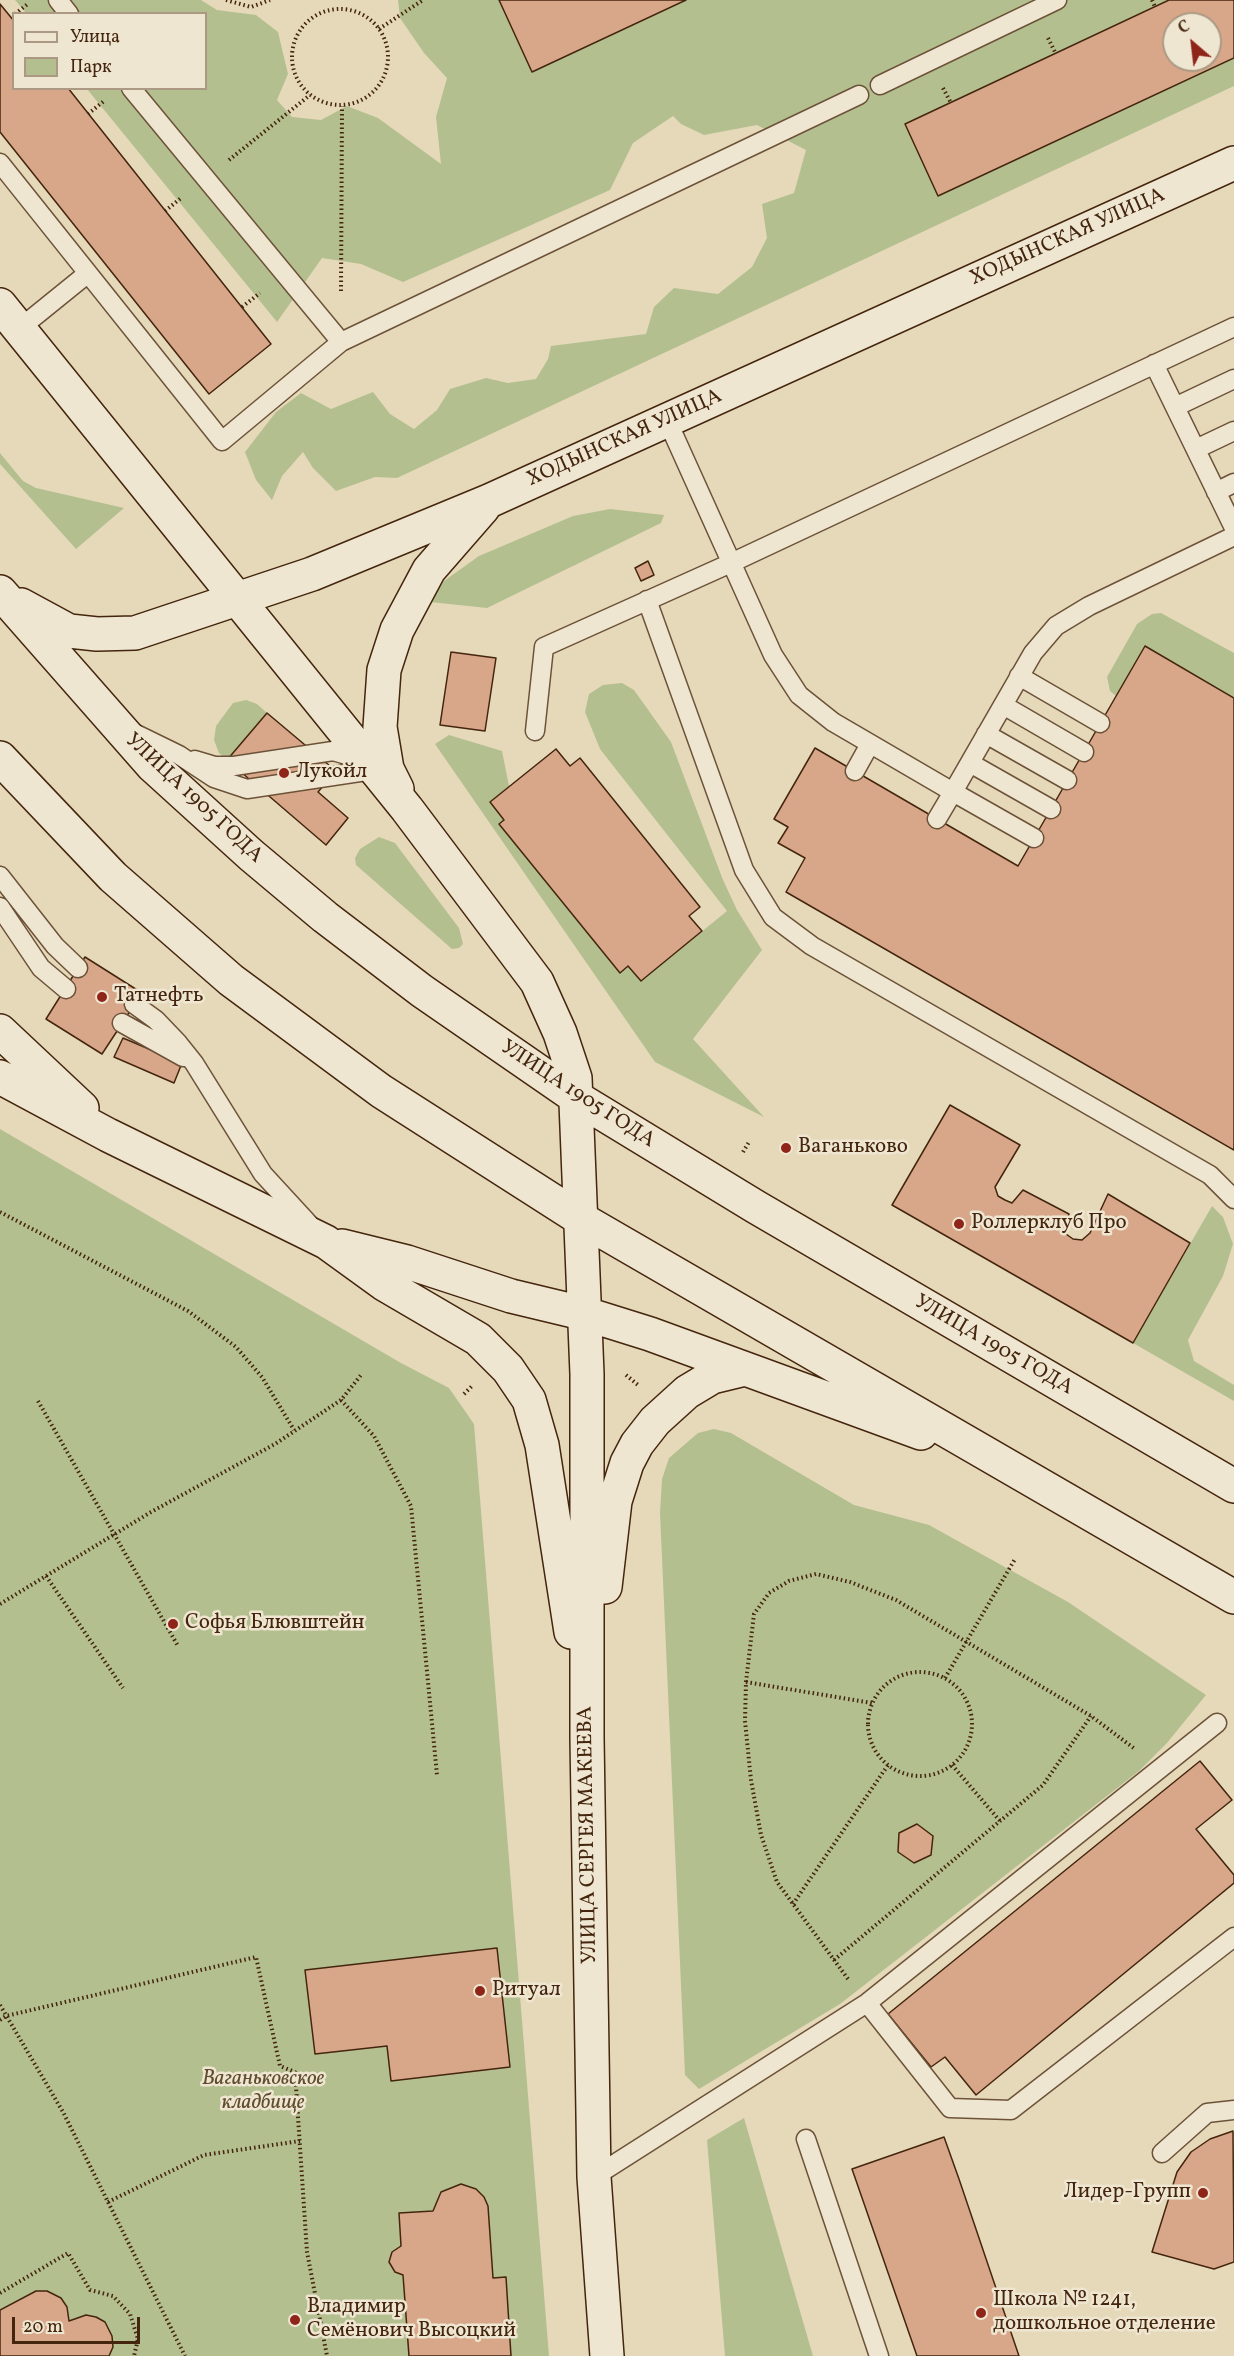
<!DOCTYPE html>
<meta charset="utf-8">
<style>
body{margin:0}
#map{position:relative;width:1234px;height:2356px;overflow:hidden;background:#e6d9b9;font-family:Vollkorn,serif}
canvas{display:block}
.legend{position:absolute;left:12px;top:12px;width:195px;height:78px;box-sizing:border-box;background:#efe6d2;border:2px solid #ab9983;margin:0;padding:8px 10px;list-style:none;font-size:18px;color:#44250d}
.legend li{display:flex;align-items:center;gap:12px;height:30px}
.legend b{width:30px;border:2px solid #ab9983}
.north{position:absolute;left:1162px;top:12px;width:60px;height:60px;box-sizing:border-box;background:#efe6d2;border:2px solid #ab9983;border-radius:50%;rotate:332deg;font-size:16px;font-weight:700;line-height:24px;text-align:center;color:#44250d}
.north::after{content:'';display:block;margin:auto;width:21px;height:27px;background:#8f2418;clip-path:polygon(50% 0,100% 100%,50% 72%,0 100%)}
.scale{position:absolute;left:12px;top:2317px;width:128px;height:27px;box-sizing:border-box;border:3px solid #44250d;border-top:0;padding-left:8px;font-size:18px;line-height:21px;white-space:nowrap;color:#44250d;-webkit-text-stroke:4px #efe6d2;paint-order:stroke}
</style>
<div id="map">
<canvas width="1234" height="2356"></canvas>
<ul class="legend">
<li><b style="height:8px;background:#efe6d2"></b>Улица</li>
<li><b style="height:16px;background:#b4bf90"></b>Парк</li>
</ul>
<div class="north">С</div>
<div class="scale">20 m</div>
</div>
<script>
const c = document.querySelector('canvas').getContext('2d');
c.lineJoin = 'round';
function fill(path, color) { c.fillStyle = color; c.fill(path, 'evenodd'); }
const toPath = rows => new Path2D(rows.map(r => 'M' + r).join(''));
function trace(path, color, width, dash) { c.strokeStyle = color; c.lineWidth = width; c.lineCap = dash ? 'butt' : 'round'; c.setLineDash(dash || []); c.stroke(path); }
function write(font, color, halo, rows, align = 'center') {
  c.font = font + ' Vollkorn,serif'; c.lineWidth = 5; c.setLineDash([]); c.textBaseline = 'middle'; c.strokeStyle = halo; c.fillStyle = color; for (const [text, x, y, turn = 0] of rows) {
    c.save(); c.translate(x, y); c.rotate((+turn || 0) * Math.PI / 180); c.textAlign = isNaN(turn) ? turn : align; if (halo) c.strokeText(text, 0, 0); c.fillText(text, 0, 0); c.restore();
  }
}
fill(toPath([
 [15,0,201,0,217,10,256,15,278,32,288,74,277,100,292,117,321,120,347,106,378,118,441,164,436,117,447,78,424,53,400,18,398,0,500,0,532,71,686,0,1169,0,905,124,939,196,1234,58,1234,86,397,478,375,477,336,491,313,468,303,452,282,476,272,500,256,480,245,452,276,412,301,393,331,409,373,392,390,414,414,429,437,410,450,389,486,378,508,383,536,379,548,359,551,346,646,334,654,307,674,288,718,294,752,267,767,238,762,204,794,193,806,150,757,125,704,135,681,124,673,116,633,143,610,190,403,282,361,264,322,258,277,322,87,89,206,88,206,14,26,13],
 [0,453,23,481,36,488,124,508,76,549,0,464],
 [610,509,664,515,661,523,487,608,430,602,444,581,479,556,573,516],
 [1161,613,1234,653,1234,698,1145,647,1116,696,1110,691,1107,677,1137,624,1152,614],
 [622,683,634,690,671,742,723,880,737,910,762,950,693,1039,764,1117,655,1062,435,744,449,735,502,751,509,786,490,802,504,820,499,824,621,972,628,966,641,981,727,911,600,749,585,712,589,694,603,685],
 [246,700,257,704,267,713,227,760,219,753,214,740,216,726,233,703],
 [379,837,395,843,459,928,463,944,459,948,452,949,356,865,355,858,360,849],
 [0,1129,401,1363,449,1388,474,1424,549,2356,0,2356],
 [1212,1206,1223,1217,1233,1244,1223,1276,1188,1340,1194,1361,1234,1385,1234,1401,1133,1343],
 [714,1429,731,1433,854,1505,929,1525,1068,1602,1206,1695,1167,1743,1139,1771,840,2004,699,2089,685,2075,660,1513,662,1479,669,1458,698,1433],
 [744,2118,813,2356,725,2356,707,2140]
]), '#b4bf90');
const building = toPath([
 [499,0,686,0,532,72,499,0],
 [1169,0,1234,0,1234,58,938,196,905,124,1169,0],
 [1174,24,1210,24,1210,60,1174,60,1174,24],
 [0,4,14,21,14,88,68,88,271,344,209,394,0,132,0,4],
 [648,561,654,575,641,581,635,568,648,561],
 [1145,646,1234,698,1234,1150,786,892,805,858,778,843,788,827,774,819,815,748,1018,866,1145,646],
 [451,652,496,658,485,731,440,725,451,652],
 [267,713,336,771,318,792,348,818,326,845,227,760,267,713],
 [556,749,570,766,580,758,700,907,689,916,702,931,641,981,628,966,620,973,499,824,504,820,490,802,556,749],
 [85,957,142,993,102,1054,46,1019,85,957],
 [123,1038,182,1063,174,1083,114,1057,123,1038],
 [950,1105,1020,1145,995,1187,998,1196,1005,1200,1012,1203,1023,1190,1069,1214,1065,1227,1066,1234,1073,1239,1082,1240,1090,1233,1108,1194,1190,1243,1133,1343,892,1205,950,1105],
 [1200,1761,1232,1800,1196,1829,1234,1875,1234,1883,976,2095,945,2057,931,2067,888,2014,1200,1761],
 [917,1824,933,1836,931,1855,914,1863,898,1852,899,1833,917,1824],
 [497,1948,510,2067,391,2081,387,2046,315,2054,305,1970,497,1948],
 [1233,2131,1234,2262,1214,2269,1152,2252,1177,2172,1191,2152,1210,2139,1233,2131],
 [944,2137,959,2179,1019,2356,917,2356,852,2169,944,2137],
 [461,2184,476,2189,484,2197,488,2206,493,2278,506,2277,511,2356,409,2356,403,2275,395,2272,389,2262,392,2252,401,2246,399,2213,433,2211,441,2192,461,2184],
 [36,2291,47,2291,61,2298,67,2307,69,2321,86,2315,96,2317,105,2322,112,2336,113,2347,109,2356,0,2356,0,2310,36,2291]
]);
fill(building, '#d8a789');
trace(building, '#44250d', 1.5);
const lane = toPath([
 [58,0,69,14],
 [880,85,1057,0],
 [131,88,341,342],
 [0,163,222,441,341,342,859,95],
 [19,329,87,274],
 [1154,364,1234,528],
 [1175,407,1234,379],
 [667,420,773,655,799,695,833,722,953,792,1033,653,1056,626,1089,606,1234,536],
 [1196,449,1234,431],
 [1216,492,1234,483],
 [647,600,744,870,773,917,812,946,1210,1175,1234,1199],
 [1019,676,1100,723],
 [1003,705,1084,752],
 [535,731,544,647,731,563,1234,327],
 [134,733,179,755,214,778,247,789,373,770],
 [986,734,1067,780],
 [195,760,215,766,234,766,333,751,354,757,363,763],
 [970,763,1051,809],
 [855,771,870,744],
 [937,819,953,792,1034,838],
 [0,876,55,946,78,968],
 [0,907,41,968,66,989],
 [134,1004,156,1020,178,1043,194,1063,263,1174,309,1224],
 [122,1023,183,1057],
 [867,2003,950,2108,1011,2110,1234,1937],
 [806,2139,879,2356],
 [1162,2153,1207,2113,1234,2110],
 [594,2177,867,2003,1217,1723]
]);
const secondary = toPath([
 [0,305,407,809,537,982,560,1033,575,1078,587,1374,587,1738,594,2177,607,2356],
 [0,592,153,766,251,855,325,917,422,991,577,1098,756,1207,1234,1486],
 [21,605,69,631,97,634,135,633,312,574,489,501,1234,163],
 [0,758,113,877,231,980,381,1091,581,1219,1234,1597],
 [397,789,387,769,380,727,384,670,397,630,429,570,483,508],
 [0,1031,82,1108],
 [0,1077,108,1135,326,1242,384,1284,478,1339,508,1369,529,1400,542,1445,571,1632],
 [342,1246,407,1262,511,1296,586,1314,650,1334,921,1433],
 [605,1587,615,1501,627,1463,637,1444,655,1421,687,1392,712,1377,745,1369]
]);
trace(lane, '#6c5238', 21);
trace(secondary, '#44250d', 36);
trace(toPath([
 [226,0,251,7,270,0],
 [1152,0,1155,7],
 '292 57a48 48 0 1 1 96 0a48 48 0 1 1-96 0Z',
 [15,14,29,3],
 [379,29,423,0],
 [1048,38,1056,54],
 [943,88,951,103],
 [88,114,104,101],
 [229,160,310,95],
 [165,211,181,198],
 [341,291,342,106],
 [242,307,260,293],
 [743,1152,749,1142],
 [0,1212,188,1311,236,1347,262,1377,294,1430],
 [626,1375,638,1385],
 [464,1394,472,1386],
 [341,1400,374,1436,411,1506,437,1775],
 [38,1401,178,1646],
 [46,1576,123,1688],
 [0,1604,151,1512,275,1444,341,1400,361,1375],
 '868 1724a52 52 0 1 1 104 0a52 52 0 1 1-104 0Z',
 [945,1678,1015,1559],
 [746,1682,872,1703],
 [952,1765,1000,1821],
 [793,1904,888,1765],
 [834,1960,1043,1785,1091,1716],
 [848,1979,777,1882,761,1835,751,1780,745,1721,746,1682,754,1614,769,1593,789,1581,816,1574,850,1582,896,1600,1091,1716,1135,1749],
 [0,2005,63,2112,185,2356],
 [0,2020,6,2016,256,1957,280,2066,295,2072,307,2252,327,2356],
 [108,2202,204,2155,300,2141],
 [0,2293,68,2253,90,2290,113,2296,130,2314,138,2339,134,2356]
]), '#44250d', 4, [1.5, 3]);
trace(lane, '#efe6d2', 18);
trace(secondary, '#efe6d2', 33);
for (const [x, y, r, color] of [
 [284,773,6,"#8f2418"],
 [102,997,6,"#8f2418"],
 [786,1148,6,"#8f2418"],
 [959,1224,6,"#8f2418"],
 [173,1624,6,"#8f2418"],
 [480,1991,6,"#8f2418"],
 [1203,2193,6,"#8f2418"],
 [981,2313,6,"#8f2418"],
 [295,2320,6,"#8f2418"]
]) { const dot = new Path2D(); dot.arc(x, y, r, 0, 2 * Math.PI); c.fillStyle = color; c.fill(dot); trace(dot, '#efe6d2', 2); }
write('21px', '#44250d', '#efe6d2', [
 ["ХОДЫНСКАЯ УЛИЦА",1068,238,-24],
 ["ХОДЫНСКАЯ УЛИЦА",625,439,-24],
 ["УЛИЦА 1905 ГОДА",193,799,43],
 ["УЛИЦА 1905 ГОДА",577,1095,33],
 ["УЛИЦА 1905 ГОДА",993,1346,30],
 ["УЛИЦА СЕРГЕЯ МАКЕЕВА",589,1835,-91]
]);
write('21px', '#44250d', '#efe6d2', [
 ["Лукойл",296,773],
 ["Татнефть",114,997],
 ["Ваганьково",798,1148],
 ["Роллерклуб Про",971,1224],
 ["Софья Блювштейн",185,1624],
 ["Ритуал",492,1991],
 ["Лидер-Групп",1191,2193,"right"],
 ["Школа № 1241,",993,2301],
 ["дошкольное отделение",993,2325],
 ["Владимир",307,2308],
 ["Семёнович Высоцкий",307,2332]
], 'left');
write('italic 21px', '#604c2e', '#efe6d2', [
 ["Ваганьковское",263,2080],
 ["кладбище",263,2104]
]);
</script>
